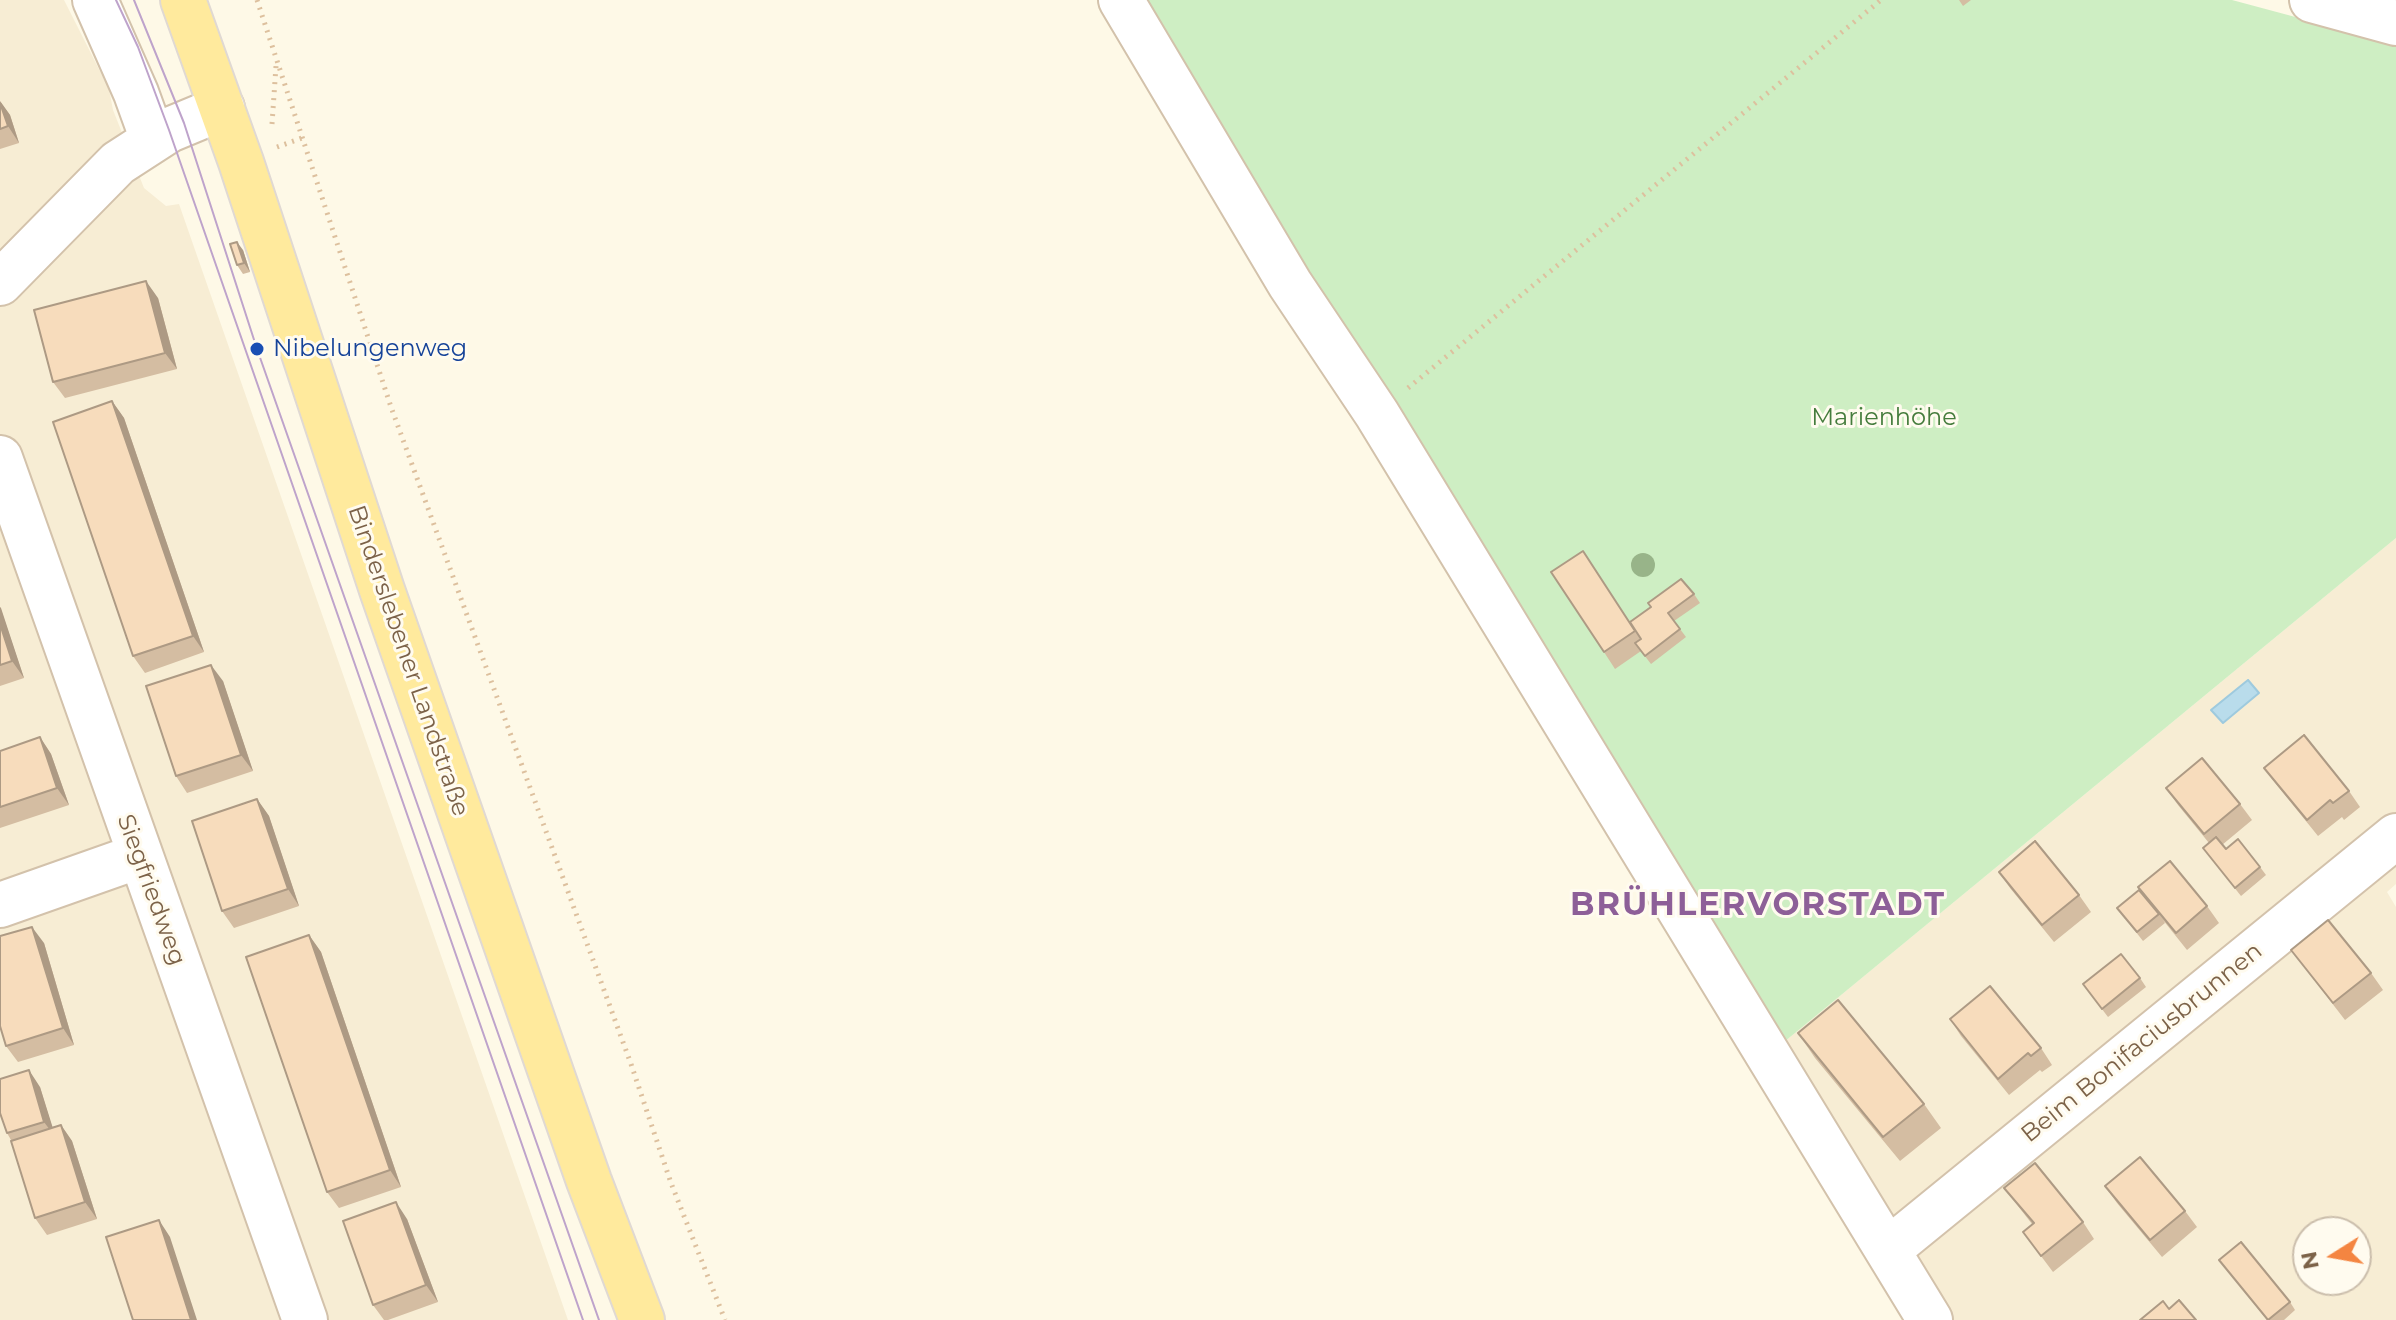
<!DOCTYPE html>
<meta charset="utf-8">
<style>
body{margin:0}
#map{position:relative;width:2396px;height:1320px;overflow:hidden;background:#fef9e7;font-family:Montserrat,sans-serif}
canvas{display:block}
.north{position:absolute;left:2292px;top:1216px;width:80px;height:80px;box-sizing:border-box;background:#fffbef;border:2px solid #cbbeac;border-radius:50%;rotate:259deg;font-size:22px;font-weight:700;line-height:32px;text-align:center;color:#7c6248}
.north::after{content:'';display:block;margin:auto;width:28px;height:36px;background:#f48541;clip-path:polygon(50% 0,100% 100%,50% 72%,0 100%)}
</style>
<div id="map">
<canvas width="2396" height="1320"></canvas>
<div class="north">N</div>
</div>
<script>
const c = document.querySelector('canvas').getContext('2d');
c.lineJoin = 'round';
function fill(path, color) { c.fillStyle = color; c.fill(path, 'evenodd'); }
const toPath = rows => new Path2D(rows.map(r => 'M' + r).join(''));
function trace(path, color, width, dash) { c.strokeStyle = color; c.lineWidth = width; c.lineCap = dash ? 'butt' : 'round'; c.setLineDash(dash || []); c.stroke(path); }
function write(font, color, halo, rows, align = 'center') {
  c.font = font + ' Montserrat,sans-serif'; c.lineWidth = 6; c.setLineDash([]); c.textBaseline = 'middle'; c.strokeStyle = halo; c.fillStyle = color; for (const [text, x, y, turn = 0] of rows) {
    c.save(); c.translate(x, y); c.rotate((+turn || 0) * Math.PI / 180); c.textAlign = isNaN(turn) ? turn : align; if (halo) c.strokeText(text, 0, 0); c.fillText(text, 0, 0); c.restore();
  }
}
fill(toPath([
 [0,0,64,0,109,89,113,110,144,188,166,206,179,204,568,1320,0,1320],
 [2396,538,2396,884,2387,892,2396,907,2396,1320,1948,1320,1778,1047],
 [2308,1232,2356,1232,2356,1280,2308,1280]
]), '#f7edd4');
fill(toPath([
 [1141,0,2232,0,2396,44,2396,538,1778,1047]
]), '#ceeec3');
const water = toPath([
 [2248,680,2259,693,2223,723,2211,710,2248,680]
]);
fill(water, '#b9dceb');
trace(water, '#9ecade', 2);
const minor = toPath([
 [95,0,136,93,153,140],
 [1121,0,1290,284,1377,414,1930,1320],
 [2312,0,2396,23],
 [0,283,118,163,169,130,222,108],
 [0,458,305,1320],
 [0,905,139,856],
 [1888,1250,2396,836]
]);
const major = toPath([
 [183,0,241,162,382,590,589,1181,642,1320]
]);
trace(minor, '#d3c2ab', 48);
trace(major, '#e0d9d3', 48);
trace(toPath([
 [257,0,391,407,631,1064,671,1183,725,1320],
 [272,124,276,66],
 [277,147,302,138],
 [1408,388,1881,0]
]), '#ddc09e', 5, [2, 6]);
trace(minor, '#fff', 44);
trace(major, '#ffea9d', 44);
trace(toPath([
 [116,0,138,47,169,130,583,1320],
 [134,0,184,123,257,349,599,1320]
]), '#bea3cb', 2);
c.fillStyle = '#98b489';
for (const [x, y] of [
 [1643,565]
]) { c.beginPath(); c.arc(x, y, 12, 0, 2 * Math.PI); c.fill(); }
fill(toPath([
 [1959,0,1971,0,1963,6],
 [0,101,10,115,19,143,0,149],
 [243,250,250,272,243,274,237,265],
 [158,298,177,369,65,398,53,382],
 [112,401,124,418,204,652,145,673,133,656],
 [1694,594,1700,603,1674,621,1686,637,1651,664,1641,651,1615,669,1604,652,1630,621],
 [0,607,24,678,0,686],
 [223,681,253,771,187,793,176,776],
 [40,737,51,754,69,805,0,828,0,751],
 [2264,768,2349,791,2360,807,2344,820,2342,817,2318,836,2276,784],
 [2166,788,2240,804,2252,820,2222,845,2226,849,2260,867,2266,875,2241,896,2203,848,2209,843,2178,805],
 [257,799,269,816,299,906,234,928,222,911],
 [1999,872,2079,895,2091,912,2054,942,2010,888],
 [2207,906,2219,923,2187,950,2163,920,2165,923,2143,941,2117,908],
 [309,935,321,952,401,1187,339,1208,327,1192],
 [44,943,74,1045,18,1062,6,1046],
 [2291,950,2371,973,2383,990,2345,1020],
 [2140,978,2146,987,2108,1017,2083,984],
 [1950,1019,2041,1048,2052,1065,2042,1072,2040,1070,2009,1095,1961,1036],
 [1798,1033,1924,1104,1941,1128,1900,1161,1815,1058],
 [40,1087,52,1127,61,1125,72,1141,97,1219,47,1235,35,1218,11,1140,7,1133],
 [2105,1186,2185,1211,2197,1227,2162,1257,2117,1203],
 [2004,1188,2083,1222,2094,1239,2053,1272,2023,1232,2032,1224],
 [407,1219,438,1302,388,1320,384,1320,373,1305],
 [2219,1260,2290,1302,2295,1310,2284,1320,2267,1320]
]), '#d4bda2');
fill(toPath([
 [0,101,10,115,19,143,8,126],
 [237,242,243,250,250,272,244,263],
 [146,281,158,298,177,369,165,353],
 [112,401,124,418,204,652,193,636],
 [0,607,1,608,24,678,12,661,0,624],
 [211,665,223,681,253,771,241,755],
 [40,737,51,754,69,805,57,788],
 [257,799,269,816,299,906,288,889],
 [32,927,44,943,74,1045,63,1028],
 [309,935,321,952,401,1187,390,1170],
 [29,1070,40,1087,56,1138,44,1122],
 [61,1125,72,1141,97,1219,85,1202],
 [396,1202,407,1219,438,1302,426,1285],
 [159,1220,170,1237,197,1320,191,1320]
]), '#ad9a84');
const building = toPath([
 [0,103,8,126,0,129,0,103],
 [237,242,244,263,237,265,230,244,237,242],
 [146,281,165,353,53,382,34,310,146,281],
 [112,401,193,636,133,656,53,422,112,401],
 [1583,551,1635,631,1604,652,1551,572,1583,551],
 [1681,579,1694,594,1668,613,1680,629,1645,656,1635,643,1641,639,1630,622,1651,607,1648,603,1681,579],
 [0,624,12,661,0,665,0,624],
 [211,665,241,755,176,776,146,686,211,665],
 [2304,735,2349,791,2333,803,2330,800,2307,820,2264,768,2304,735],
 [40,737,57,788,0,807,0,751,40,737],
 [2202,758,2240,804,2204,834,2166,788,2202,758],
 [257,799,288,889,222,911,192,821,257,799],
 [2216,837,2226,849,2238,839,2260,867,2235,888,2203,848,2216,837],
 [2035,841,2079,895,2042,925,1999,872,2035,841],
 [2170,861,2207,906,2176,933,2138,887,2170,861],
 [2139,890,2159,914,2137,932,2117,908,2139,890],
 [2328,920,2371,973,2333,1003,2291,950,2328,920],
 [32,927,63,1028,6,1046,0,1026,0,936,32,927],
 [309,935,390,1170,327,1192,246,957,309,935],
 [2121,954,2140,978,2102,1009,2083,984,2121,954],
 [1990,986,2041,1048,2031,1056,2028,1053,1998,1079,1950,1019,1990,986],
 [1838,1000,1924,1104,1883,1137,1798,1033,1838,1000],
 [29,1070,44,1122,7,1133,0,1113,0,1079,29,1070],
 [61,1125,85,1202,35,1218,11,1141,61,1125],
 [2140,1157,2185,1211,2150,1240,2105,1186,2140,1157],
 [2035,1163,2083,1222,2041,1256,2023,1232,2034,1223,2004,1188,2035,1163],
 [396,1202,426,1285,373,1305,343,1221,396,1202],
 [159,1220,191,1320,133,1320,106,1237,159,1220],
 [2241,1242,2290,1302,2268,1320,2219,1260,2241,1242],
 [2179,1300,2196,1320,2140,1320,2163,1301,2169,1309,2179,1300]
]);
fill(building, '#f7dcbc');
trace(building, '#ad9a84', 2);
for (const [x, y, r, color] of [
 [257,349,8,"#1a4fb4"]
]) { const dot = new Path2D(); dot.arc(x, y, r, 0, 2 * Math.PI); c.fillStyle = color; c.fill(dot); trace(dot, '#fffbef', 3); }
write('24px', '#164399', '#fffbef', [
 ["Nibelungenweg",273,349]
], 'left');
write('24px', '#457c3c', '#fffbef', [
 ["Marienhöhe",1884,418]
]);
write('24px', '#7c6248', '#fffbef', [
 ["Binderslebener Landstraße",408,661,71],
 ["Siegfriedweg",151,890,70],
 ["Beim Bonifaciusbrunnen",2142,1043,-39]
]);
c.letterSpacing = '2px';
write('bold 32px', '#8d5f98', '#fffbef', [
 ["BRÜHLERVORSTADT",1758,906]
]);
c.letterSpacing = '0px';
</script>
